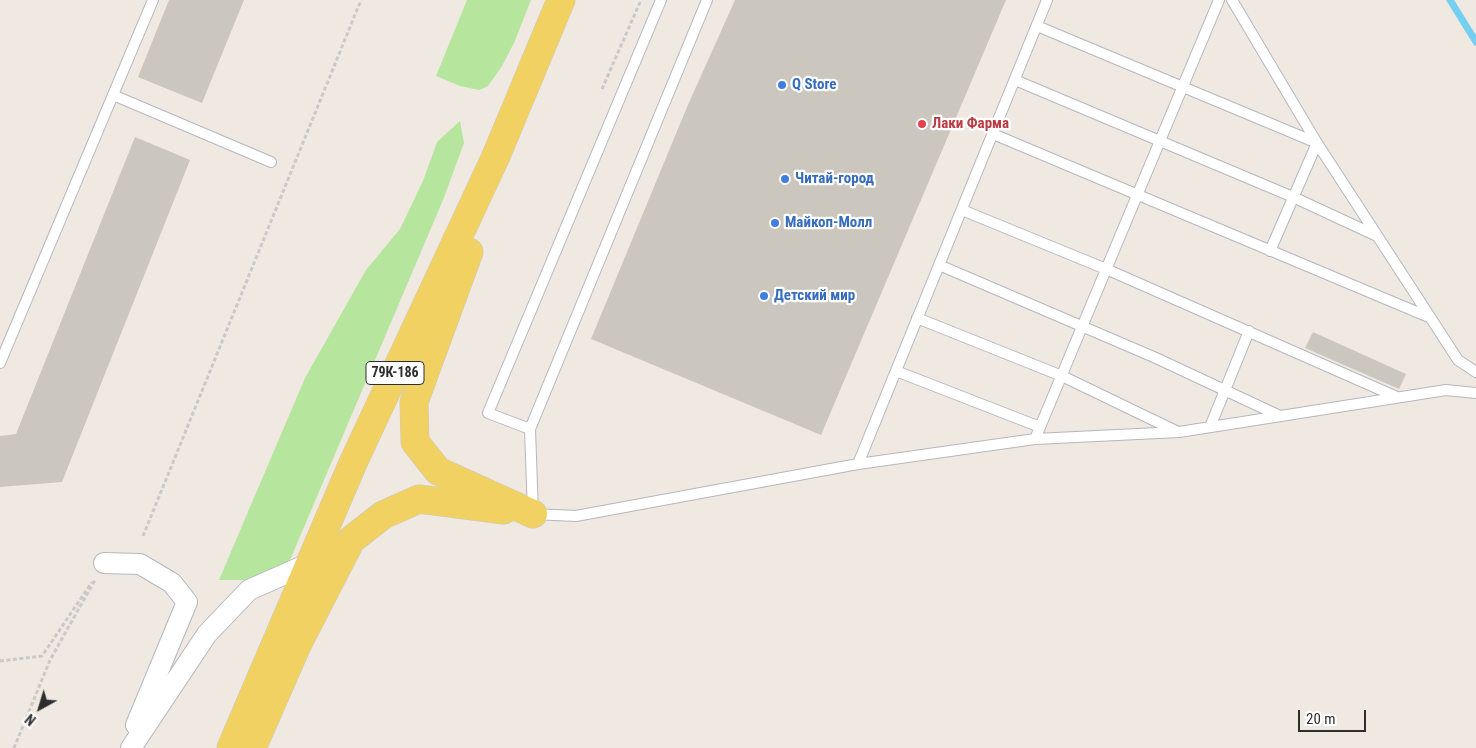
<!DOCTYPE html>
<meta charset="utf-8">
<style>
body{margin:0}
#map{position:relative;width:1476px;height:748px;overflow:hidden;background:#efe9e1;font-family:"Roboto Condensed",sans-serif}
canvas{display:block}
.north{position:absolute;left:15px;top:683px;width:50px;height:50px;-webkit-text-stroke:4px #fff;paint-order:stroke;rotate:219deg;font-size:14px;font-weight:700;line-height:20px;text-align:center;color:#2e2e2e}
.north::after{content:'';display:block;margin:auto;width:18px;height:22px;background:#2e2e2e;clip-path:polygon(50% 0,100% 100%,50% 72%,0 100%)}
.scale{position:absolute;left:1298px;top:710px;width:68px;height:22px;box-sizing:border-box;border:2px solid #2e2e2e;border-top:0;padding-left:6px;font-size:15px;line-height:18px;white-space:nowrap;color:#2e2e2e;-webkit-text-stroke:4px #fff;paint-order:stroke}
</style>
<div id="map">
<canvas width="1476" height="748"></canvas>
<div class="north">N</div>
<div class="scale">20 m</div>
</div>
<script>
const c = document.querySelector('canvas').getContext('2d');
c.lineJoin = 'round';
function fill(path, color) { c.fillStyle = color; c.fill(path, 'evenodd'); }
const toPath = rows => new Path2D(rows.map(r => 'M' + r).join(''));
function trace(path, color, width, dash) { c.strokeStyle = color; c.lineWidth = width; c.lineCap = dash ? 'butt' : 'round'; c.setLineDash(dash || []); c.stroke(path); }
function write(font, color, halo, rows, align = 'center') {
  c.font = font + ' "Roboto Condensed",sans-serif'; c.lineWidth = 4.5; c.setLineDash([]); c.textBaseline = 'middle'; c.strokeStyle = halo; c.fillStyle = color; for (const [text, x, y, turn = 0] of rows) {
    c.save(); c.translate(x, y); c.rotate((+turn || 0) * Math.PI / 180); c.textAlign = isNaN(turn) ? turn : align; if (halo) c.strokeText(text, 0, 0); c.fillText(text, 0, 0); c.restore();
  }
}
fill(toPath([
 [467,0,531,0,514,43,502,66,488,86,479,90,460,86,436,76],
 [460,121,464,143,443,200,290,560,273,576,251,580,219,580,305,378,366,270,400,229,423,181,437,142]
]), '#b6e59e');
trace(toPath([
 [1450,0,1476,42]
]), '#75cff0', 7);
fill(toPath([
 [169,0,244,0,202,103,138,77],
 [735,0,1006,0,821,435,591,339,687,107],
 [135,137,190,160,62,482,0,487,0,436,16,434],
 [1313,332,1406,374,1399,389,1305,348]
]), '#cbc7bf');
const service = toPath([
 [707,0,530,429,533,514,576,516,858,464,1035,439,1179,432,1446,390,1476,393],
 [1232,0,1317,143,1458,360,1476,372],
 [1037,26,1317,143,1270,251],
 [1015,80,1293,197,1377,236],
 [113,95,271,162],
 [993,134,1431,318],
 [962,210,1106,269,1397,397],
 [939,265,1156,358,1280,416],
 [917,318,1062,376,1178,432],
 [0,363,153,0],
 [896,371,1040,427],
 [1210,427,1249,331],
 [530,429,488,413,661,0],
 [1035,439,1219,0],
 [858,464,1047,0]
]);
const minor = toPath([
 [104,563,140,564,172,583,187,602,136,725],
 [131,748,207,634,249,590,310,563]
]);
const primary = toPath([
 [469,252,414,402,415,442,438,471,533,514],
 [231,748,353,463,496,156,561,0],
 [252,748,298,643,351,540,383,515,419,499,504,510]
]);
trace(service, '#b4b7c1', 12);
trace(minor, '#b4b7c1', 22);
trace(primary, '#c9c9c9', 29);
trace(toPath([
 [602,89,641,0],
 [143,536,361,0],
 [0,661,42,656,92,582],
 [14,748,50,660,95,580]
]), '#c9c9c9', 3, [4, 2.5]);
trace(service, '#fff', 10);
trace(minor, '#fff', 20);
trace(primary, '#f2d163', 28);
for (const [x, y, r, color] of [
 [782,85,5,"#3f7fe0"],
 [922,124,5,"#e0444e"],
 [785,179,5,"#3f7fe0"],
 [775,223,5,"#3f7fe0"],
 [764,296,5,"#3f7fe0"]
]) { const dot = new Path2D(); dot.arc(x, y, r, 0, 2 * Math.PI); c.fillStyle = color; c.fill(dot); trace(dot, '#fff', 2); }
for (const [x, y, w] of [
 [395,373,58]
]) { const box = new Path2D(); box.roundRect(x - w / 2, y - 11.5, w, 23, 4); c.fillStyle = '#fff'; c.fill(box); trace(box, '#2e2e2e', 1); }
write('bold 14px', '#2e2e2e', null, [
 ["79К-186",395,373]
]);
write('bold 15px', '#366cbe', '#fff', [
 ["Q Store",792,85],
 ["Читай-город",795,179],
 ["Майкоп-Молл",785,223],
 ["Детский мир",774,296]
], 'left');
write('bold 15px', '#be3a42', '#fff', [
 ["Лаки Фарма",932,124]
], 'left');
</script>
